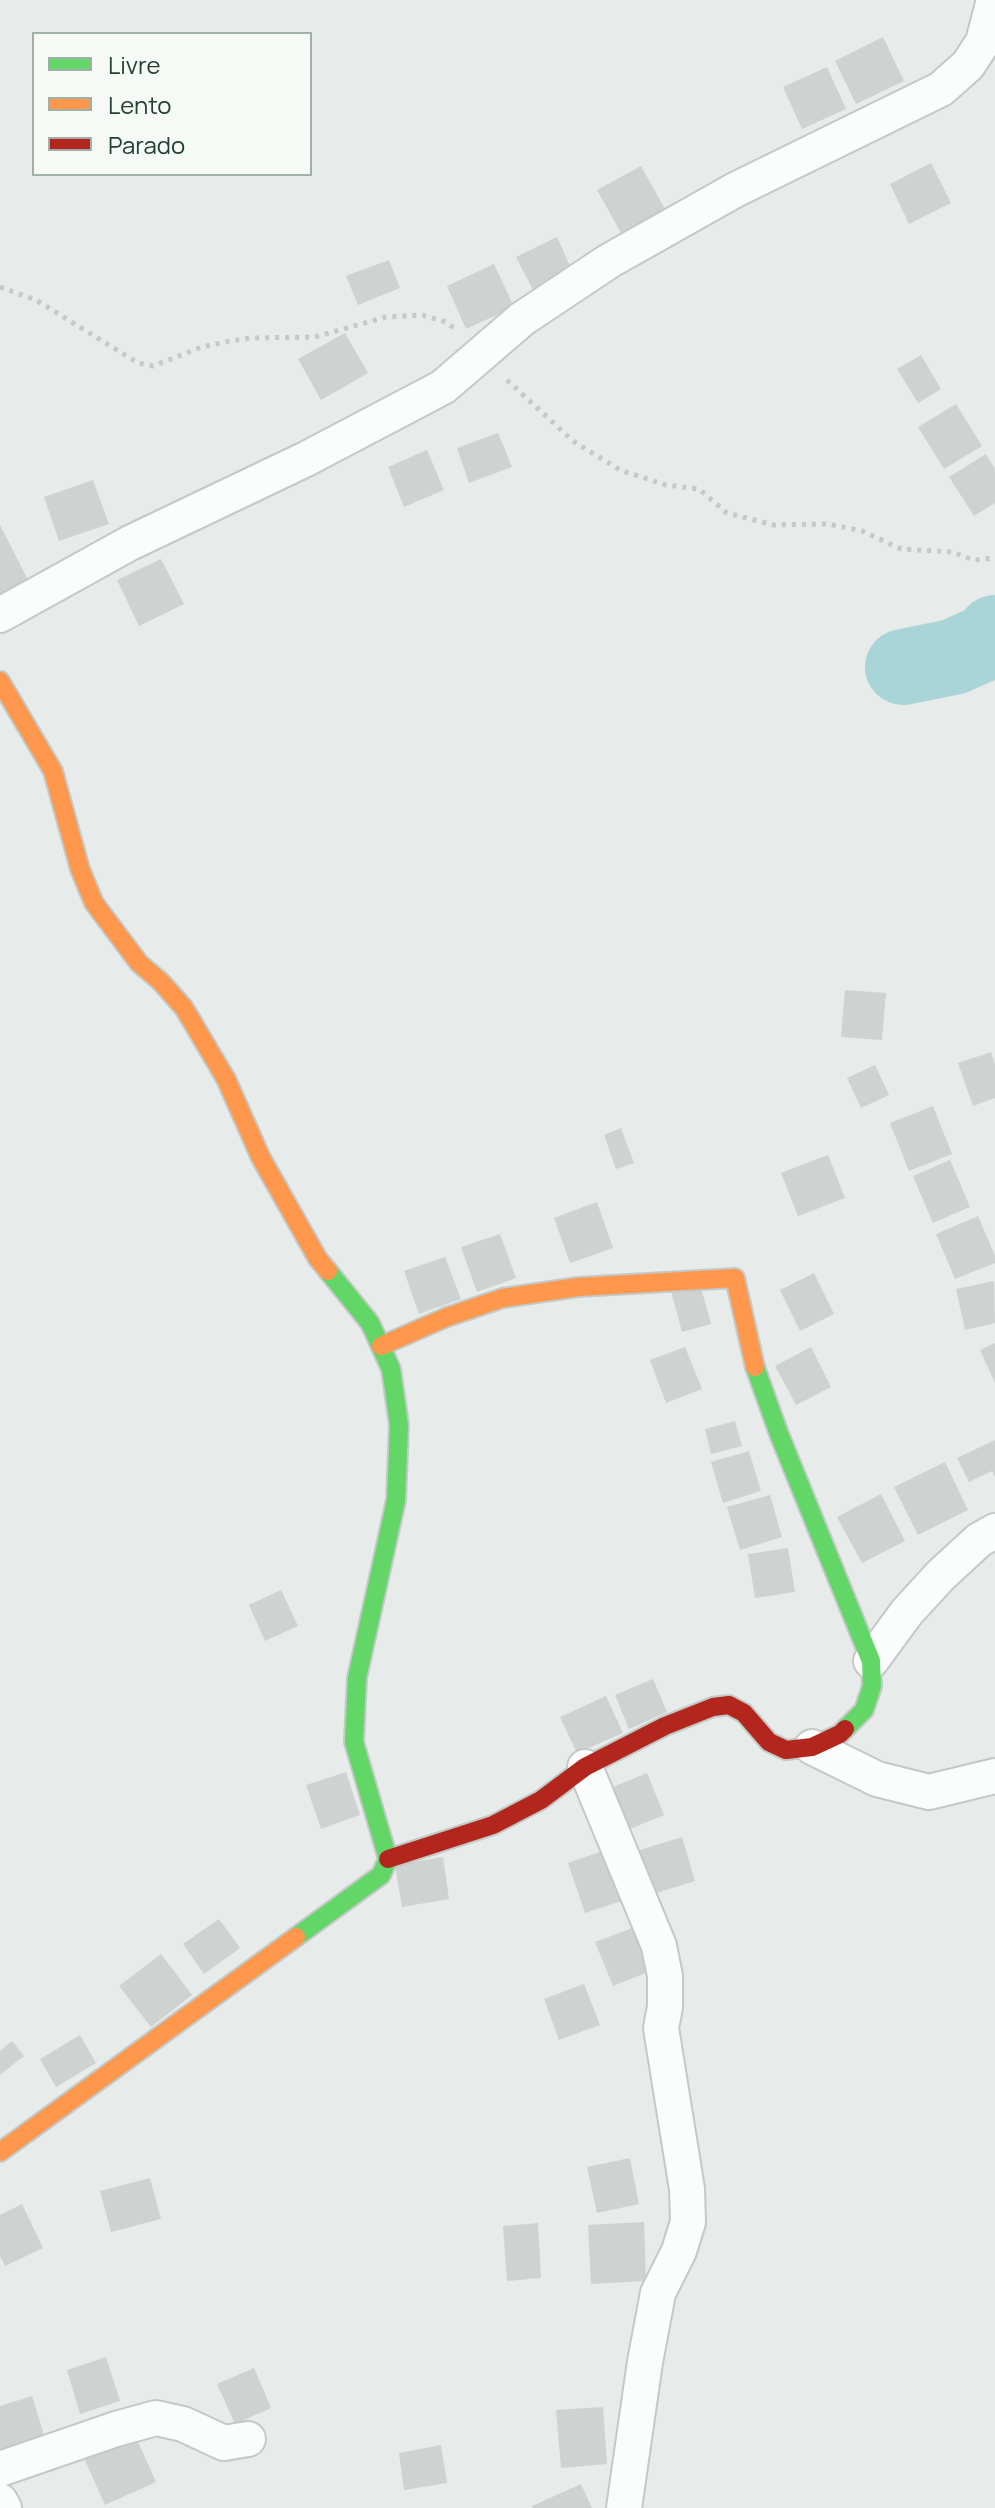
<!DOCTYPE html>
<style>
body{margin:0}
#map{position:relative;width:995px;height:2508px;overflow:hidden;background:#e7ebe9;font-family:Manrope,sans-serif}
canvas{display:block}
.legend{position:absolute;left:32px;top:32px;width:280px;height:144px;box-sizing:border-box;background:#f5faf7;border:2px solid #a1afa9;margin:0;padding:10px 14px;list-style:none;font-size:24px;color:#243f35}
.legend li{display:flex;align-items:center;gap:16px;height:40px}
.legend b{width:40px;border:2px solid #a1afa9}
</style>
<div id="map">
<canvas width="995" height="2508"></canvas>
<ul class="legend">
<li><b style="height:10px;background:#63d668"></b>Livre</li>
<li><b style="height:10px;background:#ff974d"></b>Lento</li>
<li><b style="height:10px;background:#b3261e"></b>Parado</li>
</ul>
</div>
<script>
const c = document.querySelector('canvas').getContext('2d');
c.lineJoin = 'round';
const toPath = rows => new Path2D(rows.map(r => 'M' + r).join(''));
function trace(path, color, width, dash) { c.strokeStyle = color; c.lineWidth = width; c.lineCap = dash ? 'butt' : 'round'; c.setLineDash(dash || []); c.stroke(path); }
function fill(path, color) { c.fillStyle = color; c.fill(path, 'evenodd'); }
trace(toPath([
 [903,667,953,657,987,642,995,633]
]), '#a9d5d8', 76);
fill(toPath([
 [883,37,904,81,856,104,835,61],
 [827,67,846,109,802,129,783,87],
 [931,163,951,203,909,224,890,184],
 [641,166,665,209,621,233,597,190],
 [557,237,573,273,534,292,516,257],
 [389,260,400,288,358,305,346,276],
 [494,264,514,307,466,329,447,286],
 [345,333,368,373,321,400,298,359],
 [921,355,941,389,918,403,897,369],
 [956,404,982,446,944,469,918,427],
 [498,433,512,467,469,483,457,448],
 [427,450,444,490,404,507,388,467],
 [986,454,995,469,995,503,974,516,949,477],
 [93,480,109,524,59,541,44,497],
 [0,525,28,580,0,594],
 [161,559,184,604,139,626,117,580],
 [845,990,886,993,882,1040,841,1037],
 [991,1052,995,1064,995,1098,973,1106,958,1063],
 [875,1065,889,1095,861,1108,847,1078],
 [933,1106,952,1154,909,1171,890,1123],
 [621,1128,634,1163,616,1169,604,1135],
 [828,1155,845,1198,798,1216,781,1173],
 [950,1160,970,1207,933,1223,913,1176],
 [597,1202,613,1248,570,1263,554,1218],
 [978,1216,995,1256,995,1263,955,1279,936,1234],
 [500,1234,516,1278,477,1292,461,1247],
 [445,1257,461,1299,419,1314,404,1271],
 [814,1273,834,1314,800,1331,780,1290],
 [994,1281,995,1323,965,1330,956,1289],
 [700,1284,711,1324,682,1332,671,1291],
 [995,1343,995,1383,980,1350],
 [685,1347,702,1389,666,1403,650,1360],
 [811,1347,831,1387,796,1405,775,1366],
 [735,1421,742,1446,711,1454,705,1429],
 [995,1440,995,1477,992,1471,969,1482,957,1458],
 [749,1451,761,1491,723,1503,711,1462],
 [945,1462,968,1510,918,1535,894,1487],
 [881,1494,905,1541,862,1563,837,1517],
 [770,1495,782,1537,740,1550,727,1507],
 [788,1548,795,1592,755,1598,748,1554],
 [281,1590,298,1626,265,1641,249,1605],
 [653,1679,667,1712,629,1729,615,1695],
 [606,1696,623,1733,577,1753,560,1717],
 [346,1772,360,1815,321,1829,306,1785],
 [647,1773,664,1815,630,1829,613,1787],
 [682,1837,695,1881,653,1894,640,1850],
 [608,1849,625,1900,585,1913,568,1863],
 [443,1857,449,1899,402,1907,395,1865],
 [219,1919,240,1948,204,1974,183,1944],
 [635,1927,653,1970,613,1986,595,1942],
 [161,1954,192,1995,151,2027,119,1986],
 [584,1984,600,2025,559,2040,544,1999],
 [80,2035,96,2063,56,2087,40,2059],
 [12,2041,24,2056,0,2075,0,2051],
 [630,2158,639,2204,597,2213,587,2167],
 [150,2178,161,2219,111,2232,100,2191],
 [22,2204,43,2248,5,2266,0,2256,0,2215],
 [644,2222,646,2281,591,2284,588,2225],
 [538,2223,541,2278,507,2281,503,2226],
 [106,2357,120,2401,80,2414,67,2370],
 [254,2368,271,2408,235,2424,217,2384],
 [32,2396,46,2442,0,2456,0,2406],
 [603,2407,607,2464,561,2468,556,2410],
 [135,2435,156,2482,105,2505,84,2458],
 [441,2445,447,2483,404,2490,399,2453],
 [581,2484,592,2508,533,2508,532,2506]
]), '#ced2d0');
const street = toPath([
 [0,615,130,543,306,459,443,387,522,319,609,261,735,190,941,89,968,65,983,42,994,0],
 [871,1661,907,1612,941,1575,979,1540,995,1531],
 [812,1747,877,1779,929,1792,995,1776],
 [585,1767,659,1946,665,1976,665,2007,661,2028,687,2189,688,2222,679,2251,658,2293,645,2362,624,2508],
 [0,2469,116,2429,156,2418,183,2424,224,2443,248,2439],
 [0,2501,4,2508]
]);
const fast = toPath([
 [755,1367,779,1434,871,1661,872,1686,864,1710,845,1729],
 [296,1937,381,1875,388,1859,354,1742,357,1678,396,1500,399,1425,391,1369,370,1323,328,1271]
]);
const slow = toPath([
 [0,681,53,771,80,869,94,903,139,963,161,982,184,1008,226,1079,261,1158,318,1259,328,1271],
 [381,1346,447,1317,503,1298,578,1287,735,1278,755,1367],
 [0,2152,296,1937]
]);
const jam = toPath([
 [388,1859,493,1825,541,1800,585,1767,665,1726,713,1707,729,1705,744,1713,769,1742,786,1750,812,1747,840,1734,845,1729]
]);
trace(street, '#c4c8c6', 38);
trace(fast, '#c2c9c6', 22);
trace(slow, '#c2c9c6', 22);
trace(jam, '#c2c9c6', 22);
trace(toPath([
 [0,287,36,300,138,363,153,366,202,347,225,342,250,338,315,337,386,317,422,315,446,322,455,329],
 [507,380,573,441,620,470,666,485,699,489,727,513,774,525,828,524,862,531,901,549,953,552,973,560,995,558]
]), '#c2cbc7', 5, [4, 6]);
trace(street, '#fbfcfc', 34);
trace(fast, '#63d668', 18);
trace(slow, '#ff974d', 18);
trace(jam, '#b3261e', 18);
</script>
